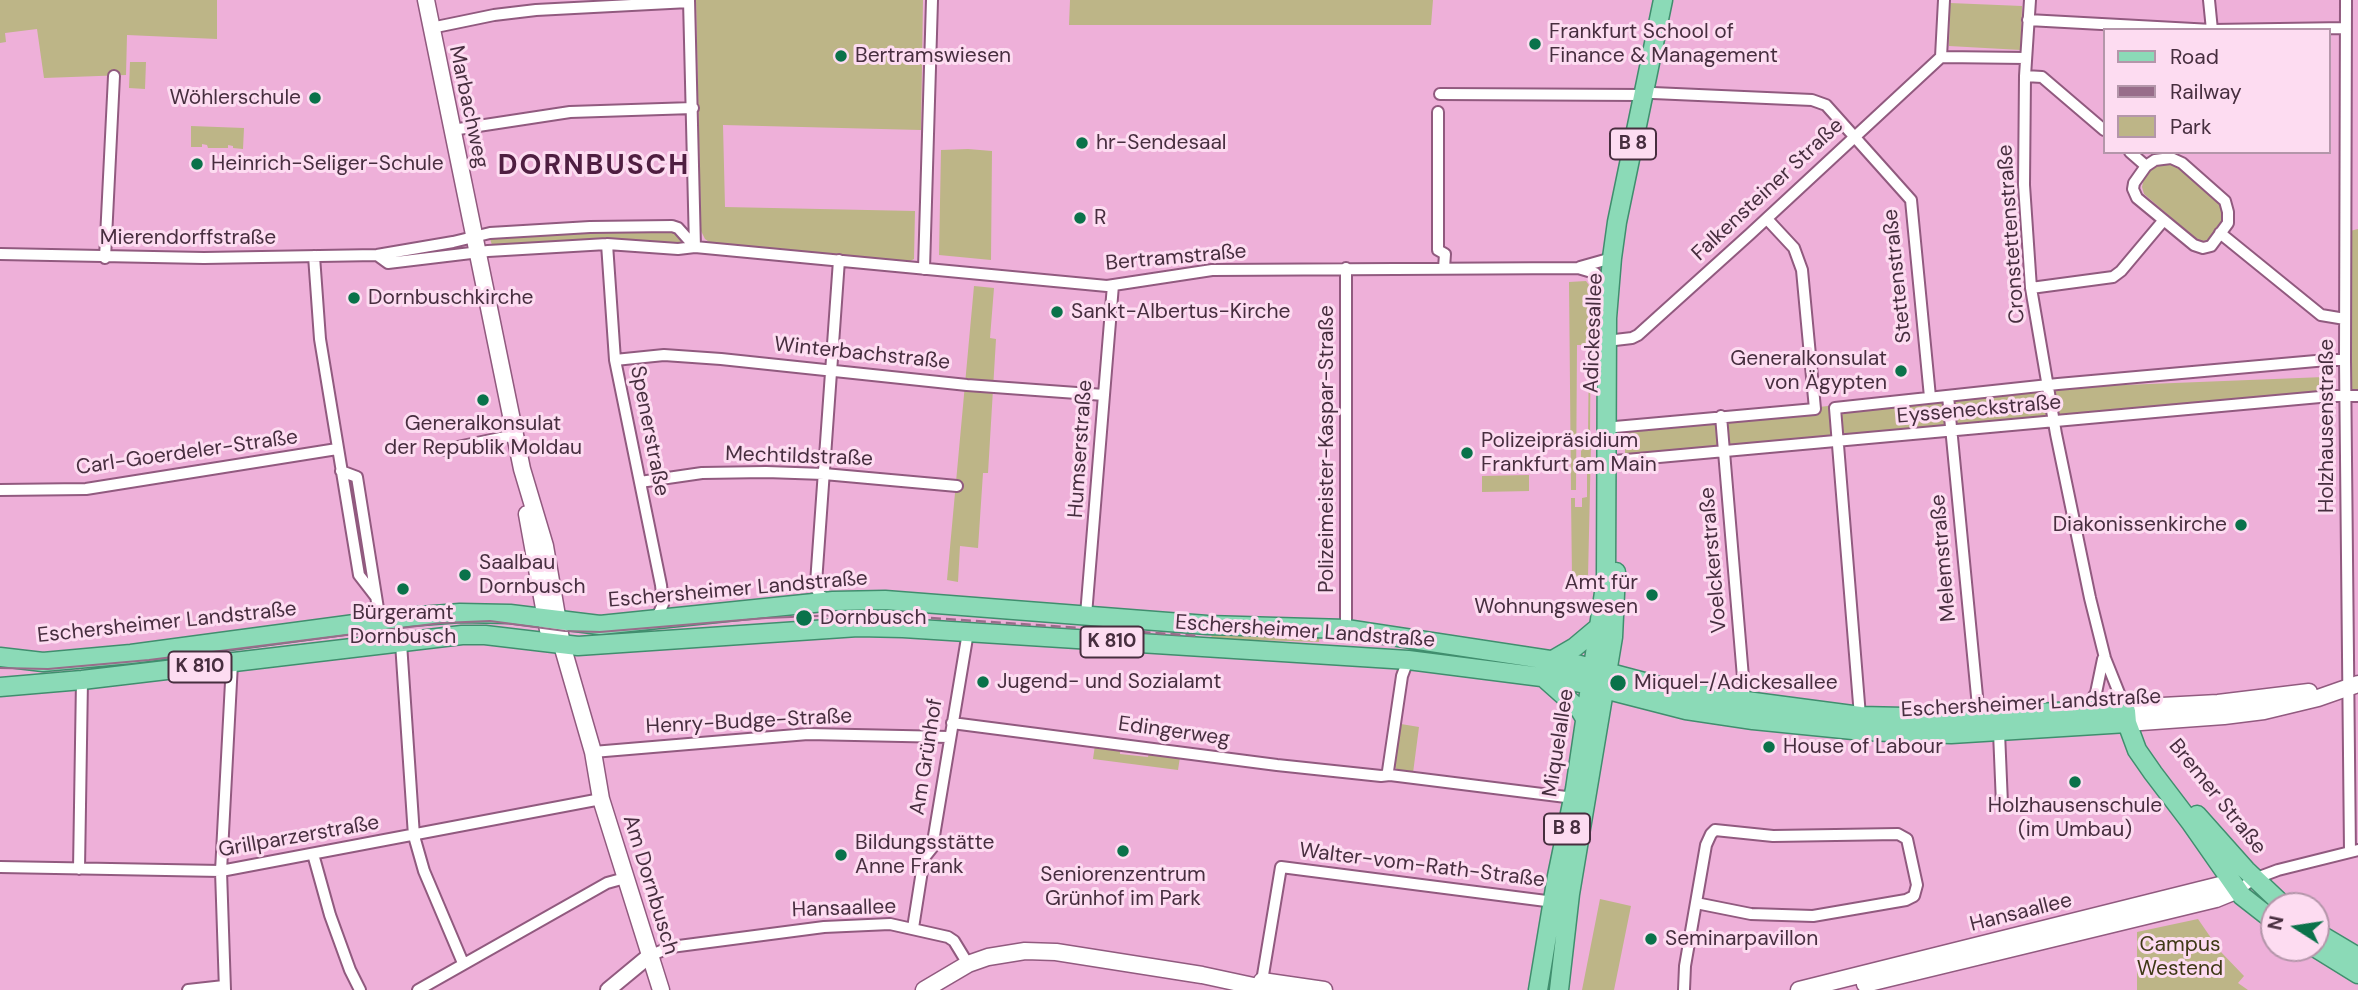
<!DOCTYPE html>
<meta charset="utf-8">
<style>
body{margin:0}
#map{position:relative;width:2358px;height:990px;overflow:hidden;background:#eeb0d9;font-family:"DM Sans",sans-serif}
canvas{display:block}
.legend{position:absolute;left:2103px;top:28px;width:228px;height:126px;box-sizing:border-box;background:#fddcf1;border:2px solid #b496aa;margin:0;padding:9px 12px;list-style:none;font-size:21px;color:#472e3f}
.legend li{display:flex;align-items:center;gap:14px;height:35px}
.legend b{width:35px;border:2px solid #b496aa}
.north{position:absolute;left:2260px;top:892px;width:70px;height:70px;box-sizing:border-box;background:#fddcf1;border:2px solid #b496aa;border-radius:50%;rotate:282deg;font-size:19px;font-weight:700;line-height:28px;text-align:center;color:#472e3f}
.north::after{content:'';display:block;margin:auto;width:24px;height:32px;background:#0a724a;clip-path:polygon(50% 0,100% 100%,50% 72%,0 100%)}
</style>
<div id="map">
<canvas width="2358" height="990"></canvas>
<ul class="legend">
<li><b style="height:9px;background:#8bdab7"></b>Road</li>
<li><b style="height:9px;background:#986d8a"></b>Railway</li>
<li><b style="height:19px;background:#bdb587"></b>Park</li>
</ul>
<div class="north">N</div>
</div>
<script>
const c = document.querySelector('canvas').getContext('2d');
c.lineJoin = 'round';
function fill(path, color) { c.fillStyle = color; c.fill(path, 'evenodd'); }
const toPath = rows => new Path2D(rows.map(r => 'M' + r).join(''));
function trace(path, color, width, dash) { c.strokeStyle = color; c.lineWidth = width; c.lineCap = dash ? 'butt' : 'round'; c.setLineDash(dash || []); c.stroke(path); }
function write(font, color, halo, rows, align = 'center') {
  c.font = font + ' "DM Sans",sans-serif'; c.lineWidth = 6; c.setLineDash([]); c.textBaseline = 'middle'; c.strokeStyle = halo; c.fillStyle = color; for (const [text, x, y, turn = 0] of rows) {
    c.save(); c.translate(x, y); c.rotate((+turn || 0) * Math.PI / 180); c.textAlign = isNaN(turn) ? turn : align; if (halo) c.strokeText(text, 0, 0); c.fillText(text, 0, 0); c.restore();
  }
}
fill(toPath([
 [0,0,217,0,217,39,127,35,126,75,44,78,37,29,5,33,6,42,0,43],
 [696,0,923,0,921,130,723,125,725,207,915,211,914,259,910,261,712,244,705,239,701,231],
 [1070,0,1433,0,1431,25,1069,25],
 [1950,3,2022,6,2021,50,1949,46],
 [130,62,146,62,145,89,129,88],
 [191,126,244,128,243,149,233,148,233,146,228,145,228,148,208,148,207,145,202,144,202,147,191,147],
 [968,149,992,151,991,260,939,255,941,150],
 [2168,163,2178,166,2221,202,2224,212,2222,223,2210,239,2203,241,2195,238,2144,194,2142,187,2144,178,2155,165],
 [592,229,675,229,683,238,682,244,606,241,492,245,489,236],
 [2358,229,2358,397,2348,397,2350,231],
 [1586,281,1591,288,1590,438,1584,438,1584,434,1588,433,1589,345,1577,345,1576,490,1571,490,1569,282],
 [974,286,994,288,990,338,996,339,988,473,983,473,978,548,960,546,958,582,947,580],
 [2324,377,2326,401,1625,455,1625,430,1725,417,1828,406,1943,400,2049,388],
 [1591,444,1588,577,1572,577,1571,498,1575,498,1575,507,1582,507,1582,498,1587,497,1587,464,1581,463,1581,451,1584,447],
 [1529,475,1529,491,1482,492,1482,476],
 [1212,630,1320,630,1319,642,1255,640,1238,642,1211,641],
 [1401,724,1419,727,1413,773,1398,771,1395,767],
 [1095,745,1120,748,1120,754,1148,757,1149,752,1180,757,1178,770,1093,759],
 [1600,899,1631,906,1614,990,1582,990],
 [2198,919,2220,951,2244,976,2238,983,2248,990,2137,990,2137,932]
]), '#bdb587');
const minor = toPath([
 [689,0,695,247],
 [2030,0,2025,76,2024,185,2031,288,2056,434,2090,598,2105,658,2125,708],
 [2209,0,2212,30],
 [2346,0,2345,360,2350,852],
 [2028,20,2212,30,2346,28],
 [431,28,494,15,536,10,689,2],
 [1941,57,2026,58],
 [1941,57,1944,0],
 [2025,76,2042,77,2104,130],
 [1653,93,1812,100,1826,105,1911,200,1930,397],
 [1440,94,1643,95],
 [1438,112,1438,250,1445,254,1444,268],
 [452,130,570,112,693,108],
 [2130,152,2146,166],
 [2171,158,2182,163,2225,201,2228,212,2228,223,2211,246,2203,248,2194,245,2137,198,2133,189,2134,183,2146,166,2155,160,2171,158],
 [2220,233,2321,315,2345,319],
 [607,244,615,360,661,585,663,604,659,613,652,620],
 [0,254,204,258,377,255,453,242,490,233,590,227,672,226,678,228,695,247],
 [377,255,388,263,488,251,607,244,678,249,695,247,1107,286,1212,270,1578,268,1595,273,1608,288],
 [314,256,320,339,359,575,376,597],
 [105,258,114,76],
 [1580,267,1612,258],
 [1346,268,1346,629],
 [924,269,932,0],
 [2031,288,2113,277,2121,271,2163,221],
 [1615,340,1632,338,1638,335,1750,234,1941,57],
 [615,360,664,355,721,359,967,385,1104,395],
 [1948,396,1979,717],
 [1721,416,1745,701],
 [1615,427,1815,409,1802,270,1794,248,1767,219],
 [443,450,515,435],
 [1615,461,2331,396,2358,396],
 [341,471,357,477,380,621],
 [640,482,702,473,766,472,824,474,957,486],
 [0,490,86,489,337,449],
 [830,600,821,596,817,590,816,583,839,260],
 [1086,615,1113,285],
 [401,643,414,836,424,871,463,963],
 [1408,660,1402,676,1388,771,1390,775,1574,798],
 [2084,711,2096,693,2103,659],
 [1860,716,1835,408,2058,384,2327,360,2345,360],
 [952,723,1277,765,1381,776,1390,775],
 [1999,732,2002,804],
 [593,752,808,734,949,737],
 [313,854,330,915,350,970,360,990],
 [0,867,221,871,601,799],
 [79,869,82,680],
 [2238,890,2254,879,2278,870,2358,850],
 [913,928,924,858,932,848,968,632],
 [649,956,671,947,824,927,890,924,948,937,954,941,968,964],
 [1261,987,1281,867,1554,902],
 [188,990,224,986],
 [225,990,221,871,232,663],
 [418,990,607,883,625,878],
 [1684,990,1685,966,1706,845,1711,834,1715,830,1773,836,1898,834,1907,839,1917,885,1914,896,1906,900,1813,916,1751,914,1696,903]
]);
const tertiary = toPath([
 [608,990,649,956]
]);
const secondary = toPath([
 [426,0,522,469,545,546,562,645,593,752,601,799,661,990],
 [527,514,548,630],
 [2125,708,2218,703,2309,692],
 [2127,723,2224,716,2264,711,2318,698,2358,684],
 [1262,981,1324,990],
 [1865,984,2216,899,2238,890],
 [924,990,968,964,988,957,1025,951,1056,952,1202,975,1272,990],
 [1799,990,2232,882]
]);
const primary = toPath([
 [0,657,43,662,131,654,407,617,460,613,510,614,600,625,833,601,885,600,1207,625,1346,629,1576,664,1678,691,1716,697,1860,716,1951,718,2125,708],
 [1551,661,1575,647,1600,626],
 [1543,677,1580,710,1586,720],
 [0,687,82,680,462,635,485,635,578,646,858,627,903,628,1408,660,1573,681,1686,710,1753,720,1863,731,1951,734,2127,723],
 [2126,711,2127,723,2137,750,2153,773,2191,823,2242,896,2274,921],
 [2197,815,2246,870,2284,906],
 [2316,932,2358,957],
 [2316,948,2358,974],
 [1538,990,1557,876,1575,789,1606,579,1607,318,1612,258,1617,222,1663,0],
 [1559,990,1570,894,1613,637,1616,572]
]);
trace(minor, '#915a7f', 14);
trace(tertiary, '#915a7f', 18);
trace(secondary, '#915a7f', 19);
trace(primary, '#408e6e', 21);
trace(minor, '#fff', 10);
trace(tertiary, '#fff', 14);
trace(secondary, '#fff', 16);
trace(primary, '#8bdab7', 18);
trace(toPath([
 [0,668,48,669,149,660,441,623,490,621,565,631,600,632,766,618,916,612]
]), '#986d8a', 2);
trace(toPath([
 [916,617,1200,636]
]), '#986d8a', 2.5, [10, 5]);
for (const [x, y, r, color] of [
 [1535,44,7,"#0a724a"],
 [841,56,7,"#0a724a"],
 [315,98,7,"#0a724a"],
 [1082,143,7,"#0a724a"],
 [197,164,7,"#0a724a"],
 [1080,218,7,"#0a724a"],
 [354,298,7,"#0a724a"],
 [1057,312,7,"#0a724a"],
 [1901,371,7,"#0a724a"],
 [483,400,7,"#0a724a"],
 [1467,453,7,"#0a724a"],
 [2241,525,7,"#0a724a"],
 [465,575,7,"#0a724a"],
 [403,589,7,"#0a724a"],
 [1652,595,7,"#0a724a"],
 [804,618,9,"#0a724a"],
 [983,682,7,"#0a724a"],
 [1618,683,9,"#0a724a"],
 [1769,747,7,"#0a724a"],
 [2075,782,7,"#0a724a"],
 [1123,851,7,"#0a724a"],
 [841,855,7,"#0a724a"],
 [1651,939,7,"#0a724a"]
]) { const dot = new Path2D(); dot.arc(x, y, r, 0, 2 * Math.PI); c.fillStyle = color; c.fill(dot); trace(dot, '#fddcf1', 2.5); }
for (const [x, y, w] of [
 [1633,144,46],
 [1112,642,63],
 [200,667,63],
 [1567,829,46]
]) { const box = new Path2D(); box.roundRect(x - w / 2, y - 15.5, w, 31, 5); c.fillStyle = '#fddcf1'; c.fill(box); trace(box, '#472e3f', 2); }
write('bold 19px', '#472e3f', null, [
 ["B 8",1633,144],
 ["K 810",1112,642],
 ["K 810",200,667],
 ["B 8",1567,829]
]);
write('21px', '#472e3f', '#fddcf1', [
 ["Frankfurt School of",1549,32],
 ["Finance & Management",1549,56],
 ["Bertramswiesen",855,56],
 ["Wöhlerschule",301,98,"right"],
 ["hr-Sendesaal",1096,143],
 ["Heinrich-Seliger-Schule",211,164],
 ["R",1094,218],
 ["Dornbuschkirche",368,298],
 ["Sankt-Albertus-Kirche",1071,312],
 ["Generalkonsulat",1887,359,"right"],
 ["von Ägypten",1887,383,"right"],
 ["Generalkonsulat",483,424,"center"],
 ["der Republik Moldau",483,448,"center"],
 ["Polizeipräsidium",1481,441],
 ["Frankfurt am Main",1481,465],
 ["Diakonissenkirche",2227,525,"right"],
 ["Saalbau",479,563],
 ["Dornbusch",479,587],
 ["Amt für",1638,583,"right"],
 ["Wohnungswesen",1638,607,"right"],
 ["Bürgeramt",403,613,"center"],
 ["Dornbusch",403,637,"center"],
 ["Dornbusch",820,618],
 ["Jugend- und Sozialamt",997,682],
 ["Miquel-/Adickesallee",1634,683],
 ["House of Labour",1783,747],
 ["Holzhausenschule",2075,806,"center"],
 ["(im Umbau)",2075,830,"center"],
 ["Bildungsstätte",855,843],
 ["Anne Frank",855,867],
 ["Seniorenzentrum",1123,875,"center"],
 ["Grünhof im Park",1123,899,"center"],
 ["Seminarpavillon",1665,939]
], 'left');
write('21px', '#472e3f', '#fddcf1', [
 ["Marbachweg",468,107,78],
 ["Falkensteiner Straße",1768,190,-43],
 ["Cronstettenstraße",2012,234,-94],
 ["Mierendorffstraße",188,238],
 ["Bertramstraße",1176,258,-5],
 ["Stettenstraße",1898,276,-96],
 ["Adickesallee",1594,333,-88],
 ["Winterbachstraße",862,354,6],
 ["Eysseneckstraße",1979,410,-5],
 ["Holzhausenstraße",2327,426,-90],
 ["Spenerstraße",649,431,79],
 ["Humserstraße",1081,449,-86],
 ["Polizeimeister-Kaspar-Straße",1327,449,-90],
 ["Carl-Goerdeler-Straße",187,453,-8],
 ["Mechtildstraße",799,457,2],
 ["Melemstraße",1944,558,-95],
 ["Voelckerstraße",1714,560,-95],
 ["Eschersheimer Landstraße",738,590,-5],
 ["Eschersheimer Landstraße",167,623,-6],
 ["Eschersheimer Landstraße",1305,632,4],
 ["Eschersheimer Landstraße",2031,704,-3],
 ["Henry-Budge-Straße",749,722,-3],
 ["Edingerweg",1174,732,8],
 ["Miquelallee",1559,743,-81],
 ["Am Grünhof",927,757,-81],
 ["Bremer Straße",2217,797,51],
 ["Grillparzerstraße",299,837,-10],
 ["Walter-vom-Rath-Straße",1422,866,7],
 ["Am Dornbusch",650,885,73],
 ["Hansaallee",844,909,-2],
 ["Hansaallee",2021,913,-14]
]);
write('21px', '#3f3916', '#fddcf1', [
 ["Campus",2180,945],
 ["Westend",2180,969]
]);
c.letterSpacing = '2px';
write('bold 28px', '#4f1e41', '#fddcf1', [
 ["DORNBUSCH",594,167]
]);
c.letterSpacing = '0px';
</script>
